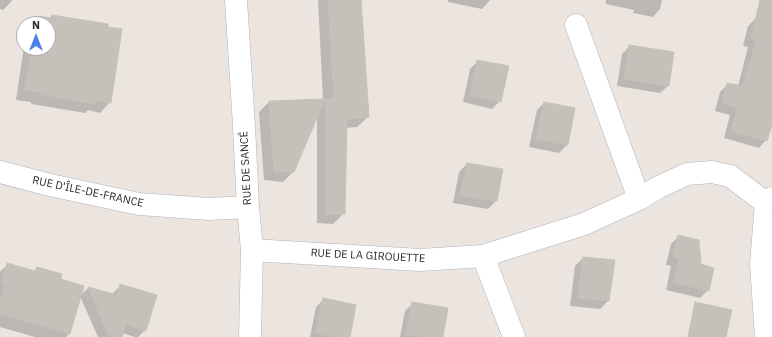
<!DOCTYPE html>
<meta charset="utf-8">
<style>
body{margin:0}
#map{position:relative;width:772px;height:337px;overflow:hidden;background:#ece5df;font-family:"IBM Plex Sans",sans-serif}
canvas{display:block}
.north{position:absolute;left:16px;top:16px;width:40px;height:40px;box-sizing:border-box;background:#fff;border:1px solid #ababab;border-radius:50%;rotate:0deg;font-size:11px;font-weight:700;line-height:16px;text-align:center;color:#2c2c2c}
.north::after{content:'';display:block;margin:auto;width:14px;height:18px;background:#4e80ea;clip-path:polygon(50% 0,100% 100%,50% 72%,0 100%)}
</style>
<div id="map">
<canvas width="772" height="337"></canvas>
<div class="north">N</div>
</div>
<script>
const c = document.querySelector('canvas').getContext('2d');
c.lineJoin = 'round';
function fill(path, color) { c.fillStyle = color; c.fill(path, 'evenodd'); }
const toPath = rows => new Path2D(rows.map(r => 'M' + r).join(''));
function trace(path, color, width, dash) { c.strokeStyle = color; c.lineWidth = width; c.lineCap = dash ? 'butt' : 'round'; c.setLineDash(dash || []); c.stroke(path); }
function write(font, color, halo, rows, align = 'center') {
  c.font = font + ' "IBM Plex Sans",sans-serif'; c.lineWidth = 4; c.setLineDash([]); c.textBaseline = 'middle'; c.strokeStyle = halo; c.fillStyle = color; for (const [text, x, y, turn = 0] of rows) {
    c.save(); c.translate(x, y); c.rotate((+turn || 0) * Math.PI / 180); c.textAlign = isNaN(turn) ? turn : align; if (halo) c.strokeText(text, 0, 0); c.fillText(text, 0, 0); c.restore();
  }
}
fill(toPath([
 [0,0,12,0,11,2,3,10,0,9],
 [318,0,360,0,368,117,357,127,345,128,344,213,333,224,317,223,317,116,293,172,283,182,264,180,259,112,269,102,323,100],
 [448,0,490,0,482,9,448,2],
 [606,0,662,0,660,9,653,17,633,13,634,10,606,4],
 [762,0,772,0,772,120,766,140,759,148,724,138,730,115,715,111,720,92,728,84,738,86,748,47,743,46,748,26,756,18],
 [52,16,110,102,100,113,88,110,85,113,31,104,31,102,16,100,24,46,24,48,48,48,48,24,30,24,37,17,50,19],
 [630,46,668,86,660,93,617,86,622,54],
 [478,61,500,101,492,109,463,102,470,69],
 [544,103,567,145,559,153,529,147,537,110],
 [467,164,501,170,496,201,488,209,453,203,459,172],
 [679,236,700,264,708,290,700,298,666,290,671,266,666,265,671,244],
 [583,258,614,261,608,301,600,309,570,306,575,266],
 [8,264,33,272,37,268,60,280,81,295,88,288,112,295,113,293,121,285,145,330,138,337,135,337,122,333,121,337,98,337,80,296,69,334,66,337,35,337,0,327,0,272],
 [324,299,349,337,310,337,316,307],
 [413,303,442,337,400,337,405,311]
]), '#0003');
const building = toPath([
 [328,0,361,0,369,117,347,119,345,214,326,214,326,99,334,99,328,0],
 [760,0,772,0,772,125,767,141,731,131,738,108,722,103,727,83,743,86,756,40,751,38,760,0],
 [52,15,108,24,108,27,122,29,111,103,97,100,96,104,40,94,41,92,25,90,32,48,48,48,48,24,36,24,37,16,51,18,52,15],
 [629,45,674,52,669,86,624,79,629,45],
 [477,60,509,66,501,102,470,95,477,60],
 [325,99,294,172,274,171,269,101,325,99],
 [544,102,575,108,568,145,536,139,544,102],
 [467,163,503,169,497,201,460,195,467,163],
 [678,235,699,240,701,264,714,268,709,291,673,282,679,259,673,257,678,235],
 [583,257,615,260,609,301,578,298,583,257],
 [7,263,35,271,37,267,62,274,61,279,84,286,70,334,0,314,0,301,5,284,2,283,7,263],
 [120,284,157,295,146,331,126,324,122,337,109,337,88,287,117,295,120,284],
 [323,298,356,305,350,337,334,337,316,333,323,298],
 [412,302,448,308,443,337,421,337,406,334,412,302],
 [695,302,732,310,726,337,688,337,695,302]
]);
fill(building, '#c5c0ba');
trace(building, '#c7c0b9', 1);
const minor = toPath([
 [576,25,639,199],
 [0,172,50,185,139,204,209,209,248,207],
 [252,250,420,260,483,256,584,224,639,199,659,187,687,174,712,172,730,176,766,203,772,198],
 [483,256,514,337],
 [766,337,761,264,766,203]
]);
const tertiary = toPath([
 [236,0,244,126,248,207,252,250,250,337]
]);
trace(minor, '#b0b3bb', 23);
trace(tertiary, '#b0b3bb', 23);
trace(minor, '#fff', 22);
trace(tertiary, '#fff', 22);
write('11px', '#2c2c2c', '#fff', [
 ["RUE DE SANCÉ",246,168,-93],
 ["RUE D'ÎLE-DE-FRANCE",88,192,12],
 ["RUE DE LA GIROUETTE",368,256,3]
]);
</script>
